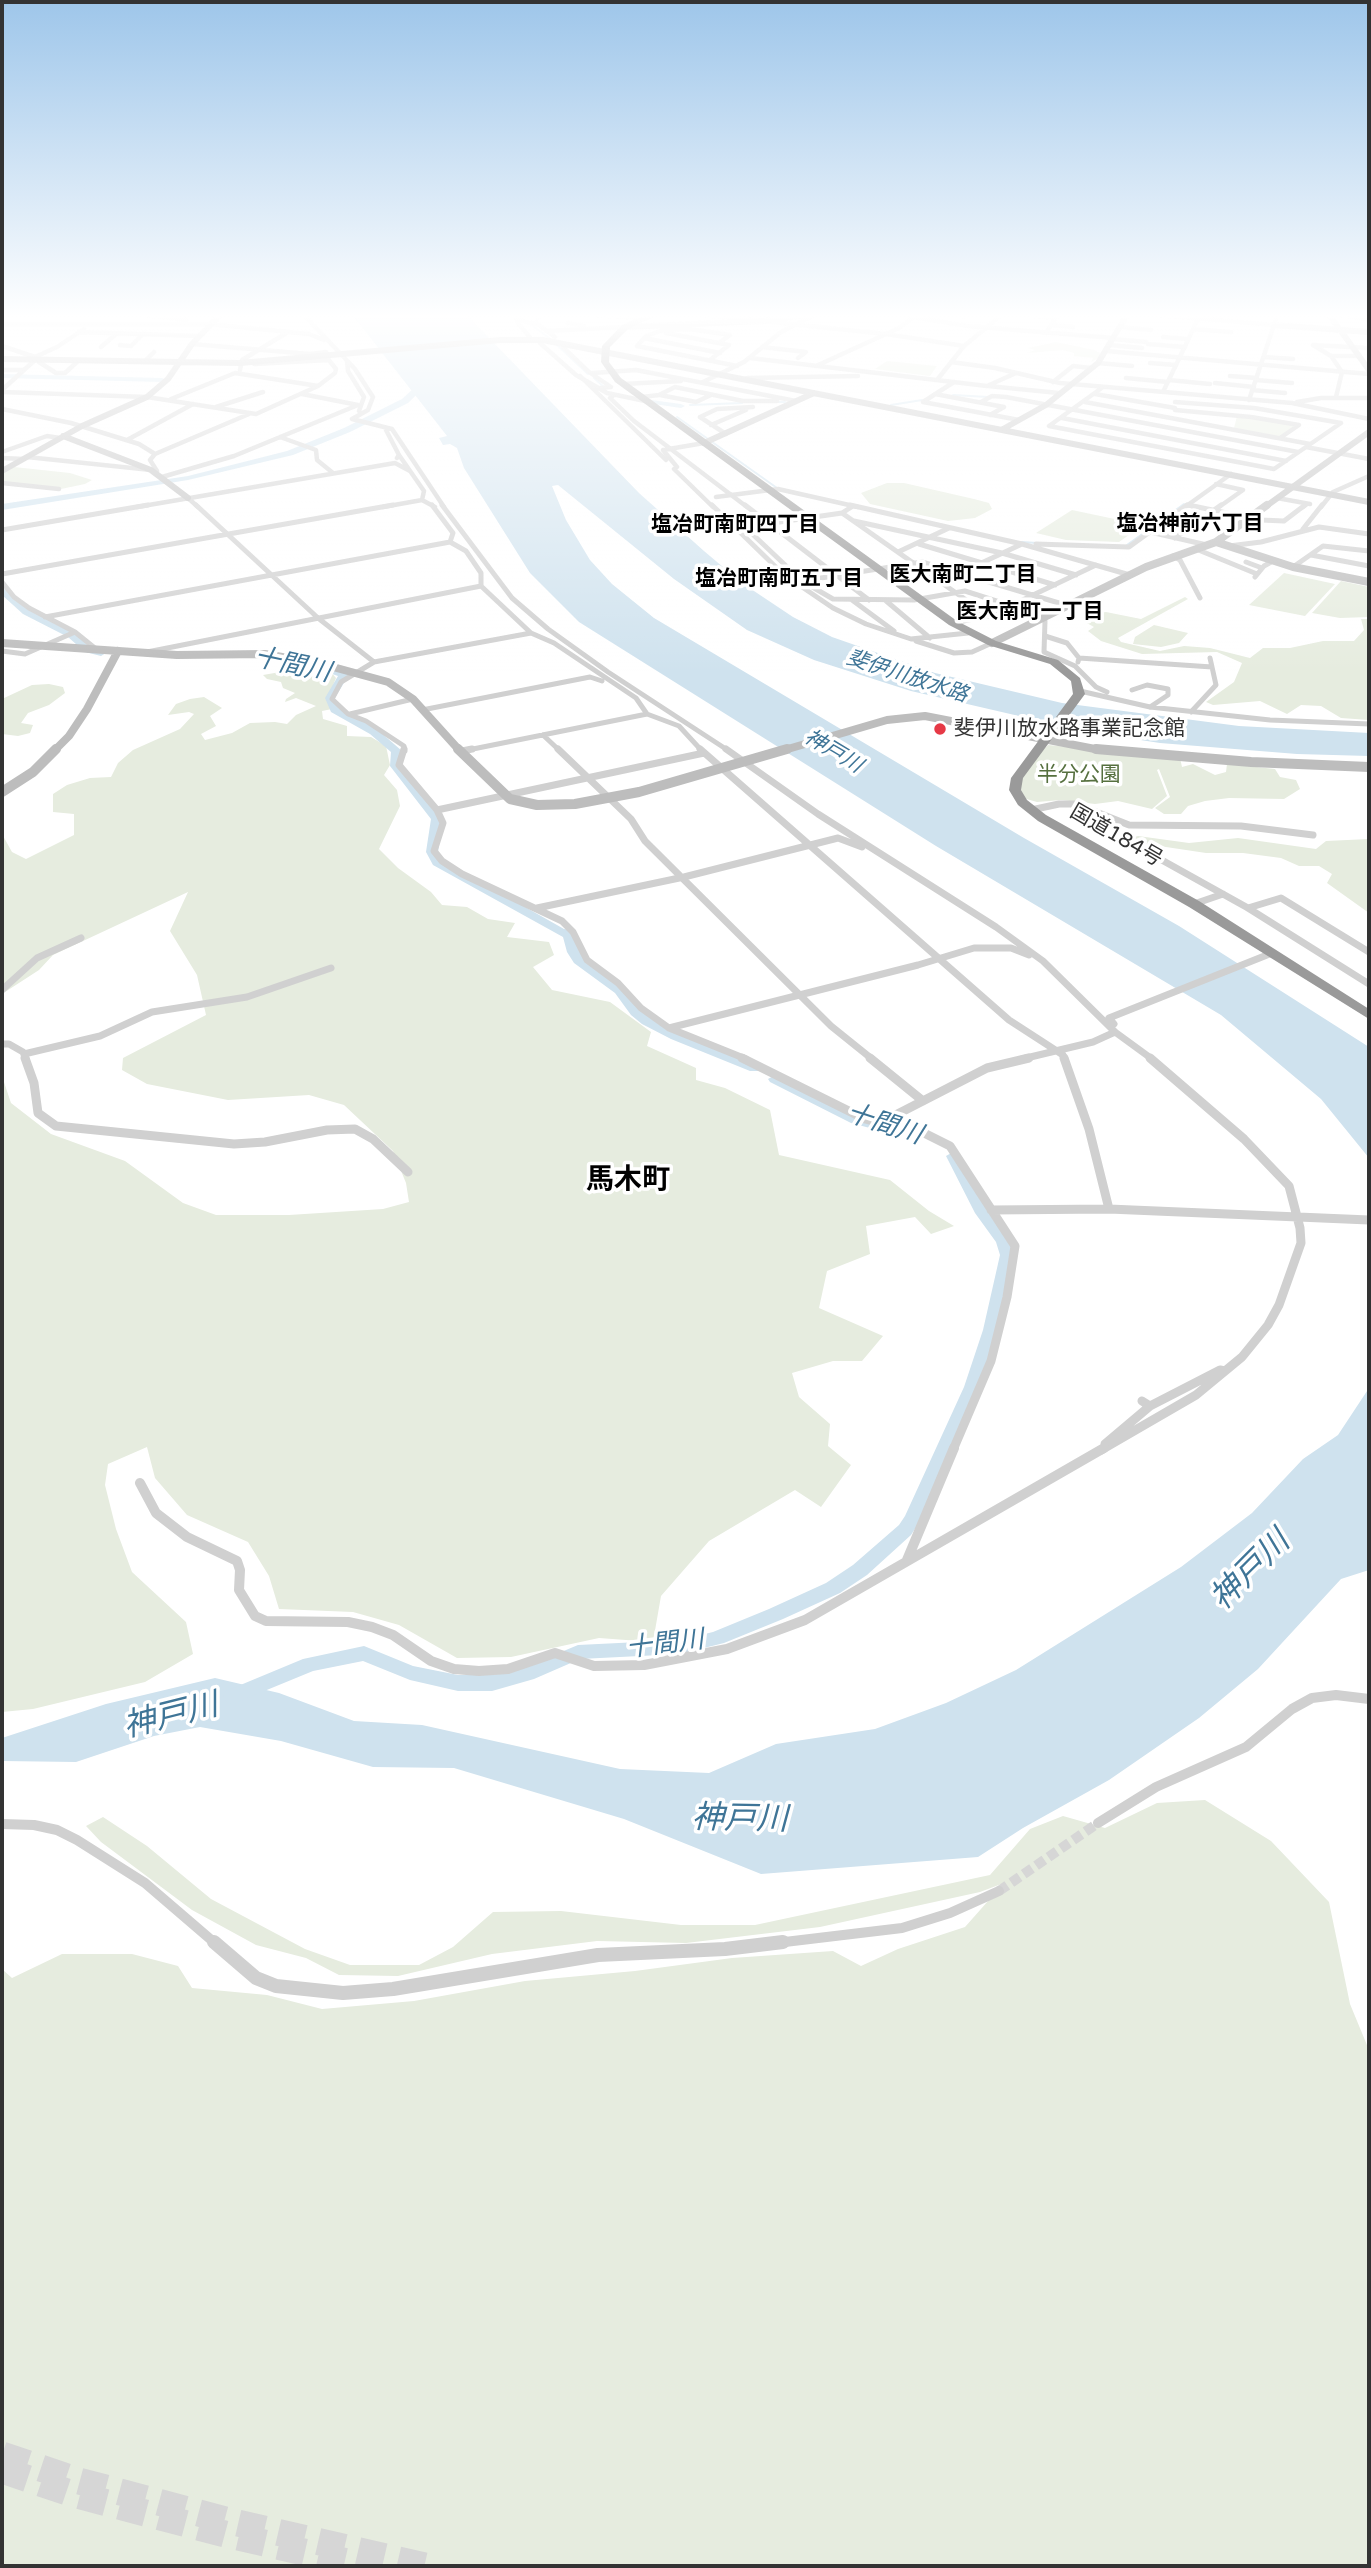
<!DOCTYPE html>
<meta charset="utf-8">
<style>
body{margin:0}
#map{position:relative;width:1371px;height:2568px;overflow:hidden;background:#fff;font-family:"Varela Round",sans-serif}
canvas{display:block}
.frame{position:absolute;inset:0;border:4px solid #333;pointer-events:none}
</style>
<div id="map">
<canvas width="1371" height="2568"></canvas>
<div class="frame"></div>
</div>
<script>
const c = document.querySelector('canvas').getContext('2d');
c.lineJoin = 'round';
function fill(path, color) { c.fillStyle = color; c.fill(path, 'evenodd'); }
const toPath = rows => new Path2D(rows.map(r => 'M' + r).join(''));
function trace(path, color, width, dash) { c.strokeStyle = color; c.lineWidth = width; c.lineCap = dash ? 'butt' : 'round'; c.setLineDash(dash || []); c.stroke(path); }
function write(font, color, halo, rows, align = 'center') {
  c.font = font + ' "Varela Round","Noto Sans JP",sans-serif'; c.lineWidth = 7; c.setLineDash([]); c.textBaseline = 'middle'; c.strokeStyle = halo; c.fillStyle = color; for (const [text, x, y, turn = 0] of rows) {
    c.save(); c.translate(x, y); c.rotate((+turn || 0) * Math.PI / 180); c.textAlign = isNaN(turn) ? turn : align; if (halo) c.strokeText(text, 0, 0); c.fillText(text, 0, 0); c.restore();
  }
}
fill(toPath([
 [1056,342,1094,350,1100,353,1099,358,1091,362,1093,358,1074,356,1074,353,1063,350,1027,353,1035,350,1028,348],
 [887,361,937,366,930,376,875,369],
 [1237,416,1296,426,1279,437,1234,428],
 [14,467,70,473,92,480,85,484,61,489,2,482,2,474],
 [887,483,904,483,974,499,989,503,992,509,975,518,948,521,870,504,861,493],
 [1072,510,1143,525,1119,542,1066,540,1036,533],
 [1284,573,1335,584,1305,616,1249,605],
 [1341,581,1369,587,1369,617,1340,618,1312,613],
 [1185,597,1188,599,1118,638,1121,642,1160,651,1184,646,1210,648,1250,658,1263,648,1290,648,1323,641,1354,641,1364,630,1361,619,1369,619,1369,720,1341,718,1321,706,1301,705,1287,714,1260,701,1213,705,1206,702,1234,682,1242,663,1217,652,1142,654,1101,641,1088,631,1094,627,1085,622,1093,614,1106,612,1141,619],
 [1154,625,1188,633,1179,643,1161,647,1133,644,1135,637],
 [286,671,331,672,336,678,327,700,332,709,322,711,323,719,347,726,347,736,371,737,386,746,390,765,384,775,397,790,400,806,379,849,398,868,431,892,442,905,467,907,488,919,515,923,507,937,549,942,554,955,533,967,552,990,610,1002,651,1032,647,1046,696,1068,696,1080,725,1088,770,1110,779,1155,890,1180,929,1211,954,1226,931,1234,915,1217,866,1226,870,1254,827,1271,819,1308,883,1336,862,1361,833,1361,792,1373,799,1397,830,1424,828,1446,851,1465,821,1507,795,1490,709,1541,661,1596,653,1642,599,1638,511,1657,457,1658,399,1625,353,1612,279,1609,269,1576,248,1542,187,1515,155,1478,147,1447,108,1464,105,1485,116,1529,132,1572,186,1622,193,1654,145,1682,33,1709,2,1712,2,1076,11,1103,51,1134,125,1161,183,1203,216,1215,289,1215,383,1209,409,1202,406,1183,393,1151,344,1105,309,1095,228,1100,147,1084,122,1070,123,1058,206,1015,197,975,170,931,188,892,53,955,39,970,2,994,2,834,12,852,26,859,74,835,74,814,53,812,53,794,67,785,90,778,111,777,118,763,133,750,180,729,194,714,189,712,168,715,176,704,190,699,204,697,222,708,210,716,216,726,201,734,205,740,232,733,250,723,275,722,287,724,296,715,316,706,296,698,285,702,286,699,295,693,283,688,281,682,267,679,263,675],
 [49,684,63,687,65,693,49,705,28,713,21,723,33,725,30,733,18,736,2,734,2,699,32,685],
 [1048,745,1180,758,1182,767,1193,764,1215,775,1226,772,1227,764,1275,769,1280,777,1296,780,1300,789,1284,799,1229,798,1205,801,1188,806,1181,814,1164,814,1155,808,1170,797,1159,769,1157,770,1167,796,1152,809,1118,801,1095,804,1061,800,1037,802,1023,798,1019,782,1035,758],
 [1138,836,1189,843,1238,838,1316,849,1326,841,1369,839,1369,913,1327,883,1332,874,1319,866,1299,866,1281,858,1243,853,1206,853,1146,844,1131,838],
 [1205,1800,1271,1841,1329,1902,1350,2004,1369,2050,1369,2566,2,2566,2,1969,12,1978,62,1954,132,1954,178,1966,192,1988,267,1995,322,2009,414,2001,525,1981,635,1971,732,1958,833,1951,861,1966,898,1949,965,1927,1004,1883,980,1892,820,1927,686,1943,597,1941,492,1954,398,1976,339,1975,306,1958,256,1945,192,1910,101,1842,86,1826,103,1817,147,1846,211,1899,305,1949,350,1965,419,1965,453,1947,493,1912,561,1911,681,1925,755,1925,990,1875,1030,1829,1063,1816,1105,1828,1157,1803]
]), '#e6ecdf');
fill(toPath([
 [351,313,465,313,639,493,704,551,742,583,793,617,832,637,935,673,1062,703,1239,726,1369,733,1369,756,1297,754,1160,743,1088,732,911,691,814,660,747,630,674,579,558,485,552,486,566,520,590,560,612,584,654,618,1024,838,1179,926,1369,1047,1369,1158,1321,1099,1221,1015,936,846,579,622,530,573,464,468,457,448,450,444,443,445,439,438,447,436],
 [1369,1388,1369,1570,1341,1579,1258,1669,1199,1718,1109,1780,1023,1828,978,1857,761,1874,624,1819,454,1768,373,1767,281,1741,200,1727,154,1736,76,1762,2,1761,2,1738,106,1704,215,1678,279,1693,354,1721,422,1725,620,1769,709,1773,776,1744,875,1729,946,1703,1016,1670,1181,1567,1252,1513,1303,1459,1338,1435]
]), '#cfe2ee');
trace(toPath([
 [544,313,532,325,553,341],
 [1347,313,1369,315],
 [557,345,588,374],
 [594,378,604,387],
 [953,395,988,397],
 [777,402,785,402],
 [690,405,742,403],
 [891,405,922,400],
 [677,417,777,488],
 [1022,542,1037,543],
 [1127,545,1184,504]
]), '#cfe2ee', 2);
fill(toPath([
 [2,374,162,378,166,380,162,382,2,378,2,374],
 [426,377,433,379,408,403,350,432,293,455,188,480,2,510,2,504,188,476,287,451,344,428,402,399,426,377],
 [651,400,681,404,685,406,681,408,654,404,651,400],
 [2,587,29,610,74,633,91,648,106,653,101,656,85,652,68,637,23,614,2,595,2,587],
 [322,664,345,670,348,676,335,698,339,708,378,730,402,751,401,766,443,819,438,852,442,860,564,929,572,930,584,957,625,987,641,1009,652,1018,681,1033,760,1065,762,1068,760,1071,750,1071,671,1039,642,1024,631,1015,615,993,574,963,567,952,563,937,433,865,426,852,431,819,390,766,391,752,370,734,331,712,325,698,338,676,318,669,318,665,322,664],
 [775,1075,861,1117,920,1133,922,1136,915,1140,851,1123,770,1082,768,1079,775,1075],
 [953,1152,960,1156,990,1212,1012,1242,1016,1255,999,1330,980,1387,922,1518,911,1535,867,1575,840,1593,783,1619,724,1643,680,1654,580,1659,534,1679,492,1691,458,1691,410,1680,363,1661,313,1671,240,1701,233,1704,226,1701,223,1696,226,1691,303,1659,364,1646,413,1666,458,1675,492,1675,523,1668,578,1645,680,1640,713,1632,769,1609,826,1583,853,1565,899,1525,905,1516,964,1387,983,1330,1000,1255,996,1242,975,1213,946,1156,953,1152]
]), '#cfe2ee');
trace(toPath([
 [999,1891,1098,1823]
]), '#d6d6d6', 10, [10, 5]);
trace(toPath([
 [2,2455,79,2481,229,2521,425,2566],
 [2,2470,73,2494,225,2534,365,2566]
]), '#d6d6d6', 27, [27, 14]);
trace(toPath([
 [24,313,138,314,187,320],
 [302,313,355,369,373,397,368,410,352,419,392,429,444,507],
 [509,313,518,320,539,325,555,337],
 [519,313,517,322,532,340],
 [565,313,640,318],
 [685,313,886,334,964,346],
 [1135,313,1274,325],
 [1329,313,1369,320],
 [548,315,550,313],
 [1034,316,1056,318],
 [913,317,967,326,1114,338],
 [963,317,971,313],
 [568,323,584,326],
 [2,324,210,324,309,334,324,340],
 [1052,325,1073,327],
 [1120,327,1151,330],
 [1193,329,1231,332],
 [546,331,625,327],
 [79,332,199,336],
 [666,333,729,345,710,360],
 [1046,333,1059,313],
 [1163,337,1188,339],
 [644,338,720,353],
 [1113,339,1146,342],
 [543,340,540,343,576,375,607,393,645,401],
 [719,343,730,335,690,329,663,330,646,336,637,346,737,366],
 [192,344,310,354,326,352],
 [1148,344,1185,347],
 [120,345,131,346,143,334],
 [1110,345,1142,348],
 [2,346,35,357,57,347,84,329],
 [101,347,116,334],
 [563,347,589,372,611,387,600,388],
 [762,347,806,352,798,358],
 [1106,351,1369,374],
 [1331,356,1359,356],
 [1264,357,1293,359],
 [750,358,987,386,1016,373],
 [40,360,39,362,56,373,65,373,78,361],
 [347,361,348,371,364,397,359,411],
 [144,362,154,352],
 [951,362,995,368,1060,383,1292,403,1369,419],
 [1098,363,1132,366],
 [1150,363,1176,365],
 [254,364,329,360],
 [816,366,899,328,918,314],
 [2,370,23,370],
 [240,370,242,360,288,332],
 [593,373,636,370,796,401],
 [580,376,666,460],
 [1230,376,1257,378],
 [747,378,858,376],
 [1126,378,1168,382],
 [937,380,964,346,1004,313],
 [1169,380,1210,384],
 [1256,380,1292,383],
 [703,382,744,362,781,332,816,314],
 [954,382,923,402,1019,420],
 [1053,382,1073,366,1091,368],
 [1215,383,1254,387],
 [623,384,681,381],
 [988,386,1059,393],
 [1103,387,1049,426,1274,469,1341,423,1254,408],
 [2,390,35,360,35,357],
 [1252,390,1285,393],
 [2,392,147,397,256,414,318,386,335,373,336,369,328,359],
 [1163,392,1200,315],
 [935,394,1004,407,990,415],
 [1095,394,1175,408],
 [614,395,610,398,634,421,747,507],
 [660,395,696,402,711,395],
 [642,397,659,395,675,387,743,401,777,401],
 [1336,397,1342,372,1331,356,1313,345,1369,348],
 [171,399,235,373,318,386],
 [1249,400,1278,313],
 [981,402,992,396,1006,397,1298,452],
 [1085,402,1310,444],
 [1175,402,1254,408],
 [1297,402,1321,398,1369,398],
 [216,407,263,392],
 [2,409,71,423,139,444,155,454,150,460,157,471],
 [1175,410,1251,417,1299,425,1280,438],
 [1062,418,1286,461],
 [711,425,746,410],
 [386,430,399,455,397,458],
 [726,434,700,417,717,409,753,407],
 [280,437,316,450,317,460,333,473],
 [127,440,193,404],
 [704,443,663,450,677,467,674,469,713,507],
 [1306,447,1369,459],
 [2,452,47,436,60,438],
 [155,454,249,414],
 [399,455,424,491,422,500],
 [27,457,151,470],
 [2,458,24,459],
 [162,477,234,456,358,405,302,394],
 [2,483,59,489],
 [1216,484,1243,490,1219,507],
 [716,497,778,489,858,507],
 [188,498,198,507],
 [1277,498,1310,504],
 [1187,505,1197,507],
 [137,507,395,463,410,471],
 [383,507,422,500,435,507],
 [1185,507,1231,474],
 [1303,507,1307,504],
 [1321,507,1333,492,1369,476]
]), '#d0d0d0', 4.5);
trace(toPath([
 [196,505,318,618,374,662],
 [432,505,453,533,450,542],
 [442,505,512,598,548,629,608,672,729,751],
 [712,505,783,574,833,608,866,624,911,639,968,633],
 [745,505,869,600],
 [850,505,1022,544,1130,575],
 [1188,505,1261,520,1284,521,1305,505],
 [853,506,842,513,745,527,802,581,833,599,914,600,965,591,1012,606],
 [842,513,989,616],
 [854,521,1002,553,1076,575],
 [1303,529,1322,505],
 [2,530,148,505],
 [1150,532,1207,545],
 [1175,538,1221,505],
 [919,544,1055,585],
 [1036,544,1129,547,1187,505],
 [1229,546,1261,542,1319,527,1369,534],
 [1196,549,1257,574],
 [898,552,949,528],
 [1311,555,1369,566],
 [1173,556,1180,560,1200,598],
 [1246,562,1262,568],
 [1293,567,1323,546,1369,551],
 [960,573,1022,544],
 [2,574,393,505],
 [1255,577,1264,566,1273,561],
 [802,581,922,562,1069,606],
 [2,582,14,597,29,608,75,632,96,649],
 [852,600,894,631],
 [885,600,930,638],
 [45,617,450,542,466,551,481,573,481,586,531,633,554,643,636,698,647,714],
 [1042,619,1045,621,1044,652,1075,666,1096,687,1107,692],
 [953,623,989,616,1096,565],
 [1045,636,1067,643,1079,658,1078,662],
 [916,641,954,653,972,652,992,643],
 [2,651,25,654,75,632],
 [147,652,481,586],
 [1079,658,1212,667],
 [1132,690,1147,685,1168,689,1168,695,1150,707],
 [1080,691,1150,707,1270,720,1369,724],
 [422,710,590,677,602,681],
 [1191,712,1216,685,1210,658],
 [350,714,413,699],
 [543,735,560,751],
 [405,751,404,746,366,721,348,714,332,699,341,682,374,662,531,633],
 [463,751,647,714,679,726,702,751]
]), '#d0d0d0', 5);
trace(toPath([
 [404,749,399,765,437,810,443,823,434,851,442,861,462,874,562,921,573,932,587,960,618,983,641,1008,669,1028,746,1059],
 [558,749,631,819,645,841,831,1026,872,1059],
 [700,749,1009,1020,1063,1055,1065,1059],
 [726,749,818,814,996,927,1043,961,1115,1032,1152,1059],
 [462,751,472,749],
 [437,810,704,753],
 [1031,810,1059,804,1076,804,1129,825,1241,826,1313,835],
 [1142,849,1248,908,1369,984],
 [1194,904,1223,894],
 [537,908,684,877,838,838,862,847],
 [1248,908,1281,898,1369,952],
 [2,990,37,958,81,938],
 [1114,1024,1109,1018,1272,953],
 [669,1028,918,965,974,948,1011,948,1029,955],
 [2,1044,9,1044,23,1052,26,1059],
 [24,1054,100,1036,152,1012,247,997,331,968],
 [1022,1059,1093,1042,1115,1032]
]), '#d0d0d0', 7);
trace(toPath([
 [25,1058,34,1083,38,1113,56,1126,234,1144,265,1142,327,1130,355,1129,373,1139,408,1172],
 [742,1058,865,1119,926,1134,950,1146,1015,1246,1007,1297,991,1361,953,1450],
 [870,1058,923,1101],
 [1064,1058,1089,1129,1109,1209],
 [880,1123,987,1068,1029,1058],
 [991,1210,1109,1209,1369,1220],
 [1142,1401,1150,1406,1220,1370,1225,1371],
 [1105,1444,1150,1406],
 [1101,1450,1196,1395,1242,1357,1268,1325,1279,1305,1301,1243,1300,1228,1289,1186,1244,1139,1150,1058]
]), '#d0d0d0', 9);
trace(toPath([
 [140,1483,156,1513,187,1537,237,1561,240,1570,239,1590,255,1616,266,1621,348,1622,372,1627,393,1635,431,1661,454,1669,479,1671,508,1669,555,1653,594,1666,644,1665,727,1649,805,1620,1104,1448],
 [907,1560,954,1448],
 [1098,1823,1156,1787,1246,1747,1292,1709,1312,1698,1336,1695,1369,1699],
 [2,1824,34,1825,57,1830,77,1840,145,1883,216,1944],
 [768,1944,902,1928,950,1913,999,1891]
]), '#d0d0d0', 10);
trace(toPath([
 [214,1942,256,1978,276,1986,343,1993,393,1989,598,1955,725,1949,783,1942]
]), '#d0d0d0', 14);
trace(toPath([
 [1328,313,1369,370],
 [1274,325,1369,332],
 [625,327,764,321,819,313],
 [2,359,240,363,500,340,543,340,1369,502],
 [1003,429,1046,405,1098,363,1128,313],
 [63,436,151,470,188,498],
 [704,443,814,393],
 [2,471,82,426,147,397,168,379,192,344,222,313],
 [1265,507,1369,432]
]), '#bdbdbd', 6);
trace(toPath([
 [1216,542,1293,567,1369,582],
 [2,643,177,655,265,654,322,664,388,682,413,699,460,751],
 [992,643,1146,567,1216,542,1267,505],
 [54,751,69,736,87,709,118,651],
 [781,751,887,720,925,716,1095,749,1117,751]
]), '#bdbdbd', 8);
trace(toPath([
 [458,749,510,799,537,805,575,804,639,792,787,749],
 [1096,749,1251,762,1369,767],
 [2,792,33,772,56,749]
]), '#bdbdbd', 10);
fill(toPath([
 [651,313,662,313,628,329,610,347,609,362,621,378,957,621,996,641,1058,660,1080,678,1085,694,1023,778,1021,790,1027,800,1046,815,1199,901,1369,1009,1369,1019,1189,907,1038,821,1018,805,1009,790,1011,778,1073,694,1071,681,1050,664,988,645,949,625,615,382,601,362,602,346,622,325,651,313]
]), '#9a9a9a');
const sky = c.createLinearGradient(0, 0, 0, 673);
sky.addColorStop(0, '#9ec6ea');
sky.addColorStop(0.47, '#fff');
sky.addColorStop(1, '#ffffff00');
c.fillStyle = sky;
c.fillRect(0, 0, 1371, 673);
for (const [x, y, r, color] of [
 [940,729,7,"#e63946"]
]) { const dot = new Path2D(); dot.arc(x, y, r, 0, 2 * Math.PI); c.fillStyle = color; c.fill(dot); trace(dot, '#fff', 2.5); }
write('bold 21px', '#000', '#fff', [
 ["塩冶神前六丁目",1190,524],
 ["塩冶町南町四丁目",735,525],
 ["医大南町二丁目",963,575],
 ["塩冶町南町五丁目",779,579],
 ["医大南町一丁目",1030,612]
]);
write('italic 21px', '#3f7597', '#fff', [
 ["斐伊川放水路",907,677,18],
 ["神戸川",833,752,31]
]);
write('21px', '#333', '#fff', [
 ["斐伊川放水路事業記念館",954,729]
], 'left');
write('21px', '#56703f', '#fff', [
 ["半分公園",1079,775]
]);
write('21px', '#333', '#fff', [
 ["国道184号",1116,836,30]
]);
write('italic 26px', '#3f7597', '#fff', [
 ["十間川",292,666,12],
 ["十間川",884,1125,18],
 ["十間川",665,1645,-7]
]);
write('bold 28px', '#000', '#fff', [
 ["馬木町",628,1181]
]);
write('italic 32px', '#3f7597', '#fff', [
 ["神戸川",1251,1571,-45],
 ["神戸川",171,1717,-14],
 ["神戸川",740,1820,1]
]);
</script>
